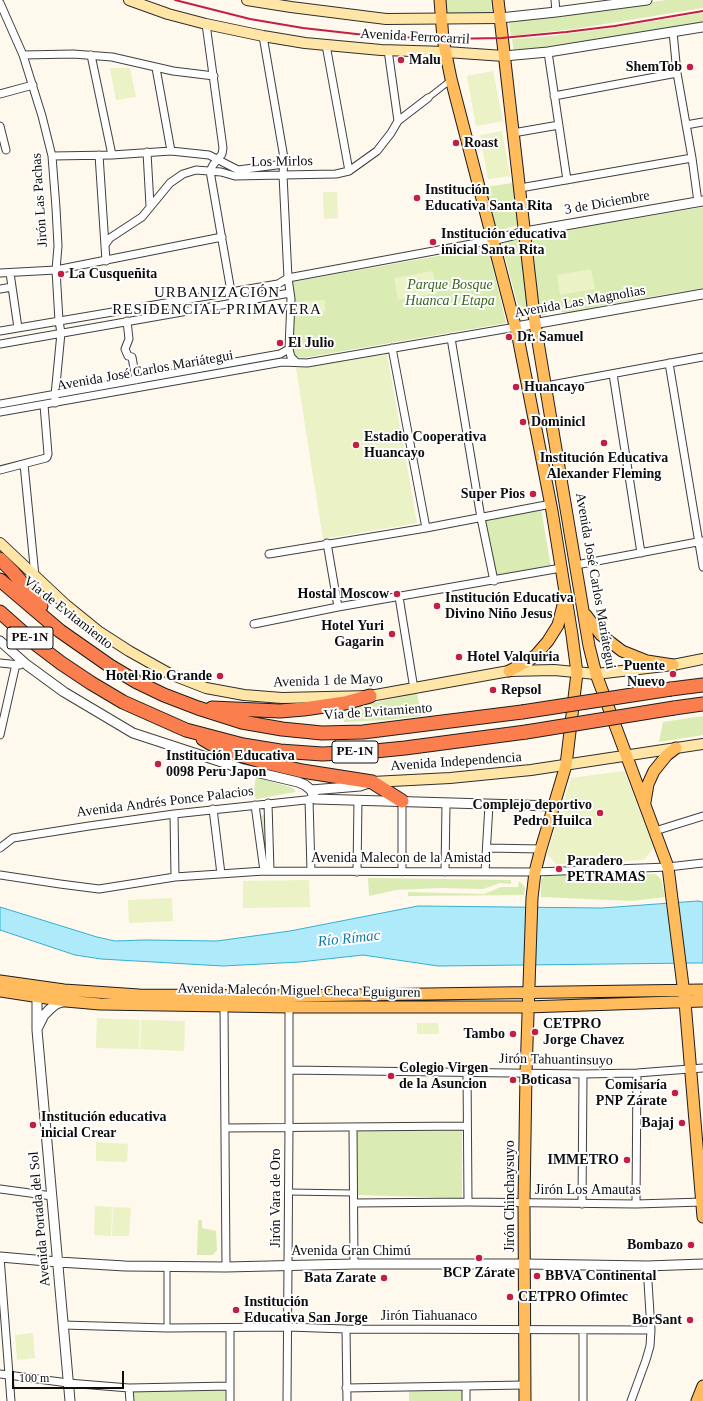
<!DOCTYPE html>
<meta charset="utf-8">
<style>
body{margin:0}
#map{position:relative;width:703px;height:1401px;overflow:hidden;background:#fff8ec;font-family:Georgia,serif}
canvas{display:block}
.scale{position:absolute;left:12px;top:1371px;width:112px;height:18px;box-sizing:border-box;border:2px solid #0d0d0d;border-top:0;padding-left:5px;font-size:12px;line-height:14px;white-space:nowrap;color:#0d0d0d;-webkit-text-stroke:3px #fff;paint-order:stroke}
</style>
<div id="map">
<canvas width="703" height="1401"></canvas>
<div class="scale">100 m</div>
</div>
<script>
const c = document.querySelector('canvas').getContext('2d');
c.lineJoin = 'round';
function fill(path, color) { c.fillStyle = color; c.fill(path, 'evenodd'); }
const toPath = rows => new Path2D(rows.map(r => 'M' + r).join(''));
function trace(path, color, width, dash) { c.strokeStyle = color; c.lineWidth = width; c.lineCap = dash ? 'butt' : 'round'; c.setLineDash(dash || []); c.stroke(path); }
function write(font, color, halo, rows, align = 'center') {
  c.font = font + ' Georgia,serif'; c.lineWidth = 4; c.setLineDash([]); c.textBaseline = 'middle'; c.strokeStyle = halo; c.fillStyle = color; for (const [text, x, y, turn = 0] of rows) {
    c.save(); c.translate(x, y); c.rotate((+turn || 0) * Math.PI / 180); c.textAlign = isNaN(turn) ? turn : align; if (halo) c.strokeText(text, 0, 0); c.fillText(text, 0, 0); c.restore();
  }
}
fill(toPath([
 [445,0,491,0,492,13,445,15],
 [666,0,703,0,703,8,574,29,511,36,509,24,510,21],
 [703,13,703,24,541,49,514,52,512,39,543,37,612,28],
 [513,183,518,225,497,231,485,187],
 [703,207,703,288,598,306,595,310,577,313,561,312,560,309,546,312,546,315,540,316,532,236],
 [516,240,520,240,529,316,521,317,502,246,505,243],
 [488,247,506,323,303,358,297,357,294,355,291,349,294,299,292,282],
 [541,509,551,567,494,577,483,519],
 [417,693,421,716,384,720,344,722,342,710],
 [703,716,703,735,659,742,663,722],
 [256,777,293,788,296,792,256,799,254,790],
 [264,815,266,816,268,863,266,863,260,816],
 [655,874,661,879,665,897,632,901,541,897,541,879,545,876],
 [368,878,511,880,511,884,500,883,483,889,440,888,396,890,369,896],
 [519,881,525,887,524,895,408,896,408,892,484,894,501,887,518,887],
 [462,1130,462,1198,358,1195,357,1193,356,1131],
 [198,1220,202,1220,202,1228,216,1231,217,1250,213,1255,197,1255],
 [225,1389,225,1401,133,1401,133,1390],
 [409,1391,462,1391,462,1401,409,1401]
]), '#daebb4');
fill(toPath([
 [130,68,136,97,116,100,110,68],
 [493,71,503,121,476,126,467,76],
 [502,131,510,176,488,179,480,135],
 [323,192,337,192,338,218,324,219],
 [591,269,595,289,560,295,557,275],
 [433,271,437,293,398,300,394,278],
 [325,300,325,312,303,313,302,301],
 [387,354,417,523,323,539,296,368],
 [624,771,654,848,644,860,608,862,605,858,596,858,591,863,556,864,547,854,571,778],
 [309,880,310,907,243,908,243,881],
 [172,898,173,921,129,923,128,900],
 [97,1018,140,1020,139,1049,96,1048],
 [141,1020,185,1021,184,1051,140,1049],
 [417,1023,438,1023,439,1034,417,1034],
 [96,1142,128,1144,127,1162,96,1161],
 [95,1206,112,1207,111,1236,94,1235],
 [113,1207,131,1208,129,1236,112,1236],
 [33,1333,35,1358,17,1360,15,1335]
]), '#ebf2c6');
const water = toPath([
 [698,901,703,902,703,963,695,963,438,966,363,955,300,962,223,966,101,959,75,955,0,930,0,907,97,937,115,941,145,940,217,941,290,931,418,906,602,908,698,901]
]);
fill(water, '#aeeaf9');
trace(water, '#32b0d4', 1);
const pedestrian = toPath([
 [428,98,451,80],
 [289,1192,353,1193],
 [167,1266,167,1328]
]);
const minor = toPath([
 [555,0,556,12],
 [0,3,23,55,42,116,52,156,56,208,58,246,56,270,59,321,61,333,55,395,55,403],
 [206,24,223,148,222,154,213,165,210,171,233,303],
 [673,32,677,73,692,158,698,202],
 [263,36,284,158,283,175,288,278,291,299,289,349,291,357,296,362],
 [326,45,349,171],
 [388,50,398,121],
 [548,52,567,180],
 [23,55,73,54,112,57,173,71,214,76],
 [91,55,112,155],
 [156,68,171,151],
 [0,94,33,85],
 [554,96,677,73],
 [686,125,703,122],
 [0,126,6,150],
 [513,133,559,125],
 [147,152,150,206],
 [99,155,106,261],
 [52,156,112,155,171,151,209,155,238,170,284,164],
 [520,188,692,158],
 [105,245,110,238,142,217,170,183,183,174,196,170,221,172,235,176,283,175,336,174,349,171,377,151,391,133,398,121,428,98],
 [0,273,56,270,222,237],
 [10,273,18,328],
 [0,289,12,287],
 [127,321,129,339,125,349,128,356,132,357,136,380],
 [0,331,278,284,288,278,493,240],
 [451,338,481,518,494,581],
 [0,344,290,293],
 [392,348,426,528],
 [669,363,703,567],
 [613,374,641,553],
 [546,386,703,357],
 [0,404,280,354,289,349],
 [0,412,282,362,307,363,516,327],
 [24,464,35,576],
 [0,470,46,458,47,457,48,454,44,405],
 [327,543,338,607],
 [269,554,426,528,551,504],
 [576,565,703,541],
 [399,597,414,689],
 [254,624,338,607,561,568],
 [0,663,20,665],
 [0,735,16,664],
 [309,799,311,871],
 [268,803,270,871],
 [255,805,264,871],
 [213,809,221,874],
 [174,814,175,877],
 [655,831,703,816],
 [0,848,13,838,89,826,174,814,315,799],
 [487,848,541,849],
 [357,872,358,800],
 [402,872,402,801],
 [445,872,446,804],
 [485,872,489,805],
 [0,875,60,884,99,889,175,877,264,871,535,872,668,867,703,863],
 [224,1006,226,1267],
 [289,1070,583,1074,637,1073,703,1068],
 [467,1071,468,1202],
 [353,1127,354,1264],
 [225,1128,467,1126],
 [0,1189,52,1196],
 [354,1203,468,1202,636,1204,703,1202],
 [582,1204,583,1074],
 [636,1204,637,1073],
 [0,1257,11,1401],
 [63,1325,167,1328,288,1327,346,1329,651,1330],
 [346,1329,347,1401],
 [0,1374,68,1383,129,1388,230,1386],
 [129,1388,130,1401],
 [346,1388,525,1385],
 [230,1401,230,1328],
 [287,1401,289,1127,289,1003],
 [466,1401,466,1386],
 [583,1401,583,1330],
 [631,1401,646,1360,650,1346,651,1330,647,1266]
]);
const tertiary = toPath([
 [500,18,556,12,647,0],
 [504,56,548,52,703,27],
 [493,240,525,232,703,201],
 [516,327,703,294],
 [0,641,27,665,64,692,133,733,243,769,298,782,305,785,311,790,315,799,554,806],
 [311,790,360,786,369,783],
 [37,990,37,1030,70,1401],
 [38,1027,44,1015,50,1009,56,1004,66,1001],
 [0,1257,58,1262,125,1266,226,1267,354,1264,525,1264,647,1266,703,1264]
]);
const secondary = toPath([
 [129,0,168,14,206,24,263,36,305,43,381,50,446,52,504,56],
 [247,0,291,7,386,19,500,18],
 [0,543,66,605,98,631,129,651,170,674,206,688,244,695,282,698,370,696,509,671,554,670,596,674,673,665,703,659],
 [372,782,450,778,531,770,703,744]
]);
const primary = toPath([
 [440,0,443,39,451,79,518,337,552,511,572,635,577,673,566,765,540,852,535,872,532,898,526,1073,524,1203,525,1401],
 [498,0,535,324,589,646,596,674,668,867,685,1002,703,1217],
 [586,615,601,635,622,651,647,661,673,665],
 [509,671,528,661,536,655,548,641,558,625,564,601],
 [645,802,648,784,654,771,667,755,676,748],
 [0,981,64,990,139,995,289,996,703,990],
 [0,991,66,1001,100,1004,289,1007,527,1007,703,1001],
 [697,1401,703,1386]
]);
const motorway = toPath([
 [0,559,12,571,41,606],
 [0,580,60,631,110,666,137,682,164,695,198,708,242,722,282,729,322,733,363,732,522,712],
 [0,612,36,644,61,663,91,683,123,702,186,730,243,745,280,751,322,754,365,752,405,748,526,732],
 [671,689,703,685],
 [212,708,280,711,304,709,345,703,370,696],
 [674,708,703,704],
 [203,739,220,749,264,762,302,771,372,782,402,801]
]);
trace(pedestrian, '#404040', 7);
trace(minor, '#404040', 9);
trace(tertiary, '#404040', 11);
trace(secondary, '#2f2f2f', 12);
trace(primary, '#1e1e1e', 13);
trace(motorway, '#1e1e1e', 15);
trace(pedestrian, '#fff', 5);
trace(minor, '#fff', 7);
trace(tertiary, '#fff', 9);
trace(secondary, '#ffe6a7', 10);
trace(primary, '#ffbb5c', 11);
trace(motorway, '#fb7f4e', 13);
trace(toPath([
 [175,0,250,19,303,28,374,36,443,39,502,38,566,32,615,26,703,11]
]), '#c31e43', 2);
const motorwayBridge = toPath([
 [522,712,671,689],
 [526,732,674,708]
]);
trace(motorwayBridge, '#1e1e1e', 15, []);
trace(motorwayBridge, '#fb7f4e', 13);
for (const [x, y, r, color] of [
 [401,60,4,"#c31e43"],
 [690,67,4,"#c31e43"],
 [456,143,4,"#c31e43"],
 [417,198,4,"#c31e43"],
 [433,242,4,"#c31e43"],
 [61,274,4,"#c31e43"],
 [509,337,4,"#c31e43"],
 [280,343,4,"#c31e43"],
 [516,387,4,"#c31e43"],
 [523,422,4,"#c31e43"],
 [604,443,4,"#c31e43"],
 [356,445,4,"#c31e43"],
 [533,494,4,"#c31e43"],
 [397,594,4,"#c31e43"],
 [437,606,4,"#c31e43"],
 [392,634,4,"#c31e43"],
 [459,657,4,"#c31e43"],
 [673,674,4,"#c31e43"],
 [220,676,4,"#c31e43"],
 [493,690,4,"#c31e43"],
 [158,764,4,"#c31e43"],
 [600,813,4,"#c31e43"],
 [559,869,4,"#c31e43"],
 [535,1032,4,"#c31e43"],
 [513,1034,4,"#c31e43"],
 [391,1076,4,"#c31e43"],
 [513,1080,4,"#c31e43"],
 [675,1093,4,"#c31e43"],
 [682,1123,4,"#c31e43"],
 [33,1125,4,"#c31e43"],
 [627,1160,4,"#c31e43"],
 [691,1245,4,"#c31e43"],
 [479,1258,4,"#c31e43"],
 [537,1276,4,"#c31e43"],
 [384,1278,4,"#c31e43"],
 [510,1297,4,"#c31e43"],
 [236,1310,4,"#c31e43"],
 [690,1320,4,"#c31e43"]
]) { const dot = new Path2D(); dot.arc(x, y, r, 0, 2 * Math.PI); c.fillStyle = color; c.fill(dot); trace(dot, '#fff', 1.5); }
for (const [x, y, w] of [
 [30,638,46],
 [355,752,46]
]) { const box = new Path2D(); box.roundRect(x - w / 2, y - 11, w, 22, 3); c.fillStyle = '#fff'; c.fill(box); trace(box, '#0d0d0d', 1); }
write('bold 13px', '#0d0d0d', null, [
 ["PE-1N",30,638],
 ["PE-1N",355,752]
]);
write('14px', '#0d0d0d', '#fff', [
 ["Avenida Ferrocarril",415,37,3],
 ["Los Mirlos",282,162,-1],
 ["Jirón Las Pachas",40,200,-94],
 ["3 de Diciembre",607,203,-10],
 ["Avenida Las Magnolias",580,302,-10],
 ["Avenida José Carlos Mariátegui",145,371,-10],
 ["Avenida José Carlos Mariátegui",595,581,80],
 ["Vía de Evitamiento",68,613,38],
 ["Avenida 1 de Mayo",328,681,-2],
 ["Vía de Evitamiento",378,712,-4],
 ["Avenida Independencia",456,762,-4],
 ["Avenida Andrés Ponce Palacios",165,802,-7],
 ["Avenida Malecon de la Amistad",401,858],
 ["Avenida Malecón Miguel Checa Eguiguren",299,991,1],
 ["Jirón Tahuantinsuyo",556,1060,1],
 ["Jirón Los Amautas",588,1190],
 ["Jirón Chinchaysuyo",510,1196,-90],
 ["Jirón Vara de Oro",276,1198,-90],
 ["Avenida Portada del Sol",40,1219,-95],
 ["Avenida Gran Chimú",351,1251],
 ["Jirón Tiahuanaco",429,1316]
]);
write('bold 14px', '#0d0d0d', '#fff', [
 ["Malu",409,60],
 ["ShemTob",682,67,"right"],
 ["Roast",464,143],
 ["Institución",425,190],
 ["Educativa Santa Rita",425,206],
 ["Institución educativa",441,234],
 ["inicial Santa Rita",441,250],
 ["La Cusqueñita",69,274],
 ["Dr. Samuel",517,337],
 ["El Julio",288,343],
 ["Huancayo",524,387],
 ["Dominicl",531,422],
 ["Estadio Cooperativa",364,437],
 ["Huancayo",364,453],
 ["Institución Educativa",604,458,"center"],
 ["Alexander Fleming",604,474,"center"],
 ["Super Pios",525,494,"right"],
 ["Hostal Moscow",389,594,"right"],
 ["Institución Educativa",445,598],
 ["Divino Niño Jesus",445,614],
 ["Hotel Yuri",384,626,"right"],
 ["Gagarin",384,642,"right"],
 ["Hotel Valquiria",467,657],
 ["Puente",665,666,"right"],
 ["Nuevo",665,682,"right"],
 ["Hotel Rio Grande",212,676,"right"],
 ["Repsol",501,690],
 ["Institución Educativa",166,756],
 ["0098 Peru Japon",166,772],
 ["Complejo deportivo",592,805,"right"],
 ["Pedro Huilca",592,821,"right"],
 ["Paradero",567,861],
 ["PETRAMAS",567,877],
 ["CETPRO",543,1024],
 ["Jorge Chavez",543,1040],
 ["Tambo",505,1034,"right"],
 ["Colegio Virgen",399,1068],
 ["de la Asuncion",399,1084],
 ["Boticasa",521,1080],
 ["Comisaría",667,1085,"right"],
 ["PNP Zárate",667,1101,"right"],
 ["Institución educativa",41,1117],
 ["inicial Crear",41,1133],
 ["Bajaj",674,1123,"right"],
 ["IMMETRO",619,1160,"right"],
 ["Bombazo",683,1245,"right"],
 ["BCP Zárate",479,1273,"center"],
 ["BBVA Continental",545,1276],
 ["Bata Zarate",376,1278,"right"],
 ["CETPRO Ofimtec",518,1297],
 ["Institución",244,1302],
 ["Educativa San Jorge",244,1318],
 ["BorSant",682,1320,"right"]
], 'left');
write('italic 14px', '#38671a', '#fff', [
 ["Parque Bosque",450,285],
 ["Huanca I Etapa",450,301]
]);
c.letterSpacing = '1px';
write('15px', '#0d0d0d', '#fff', [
 ["URBANIZACIÓN",217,293],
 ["RESIDENCIAL PRIMAVERA",217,310]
]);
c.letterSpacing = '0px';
write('italic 15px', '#107ea4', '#fff', [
 ["Río Rímac",349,939,-6]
]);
</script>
